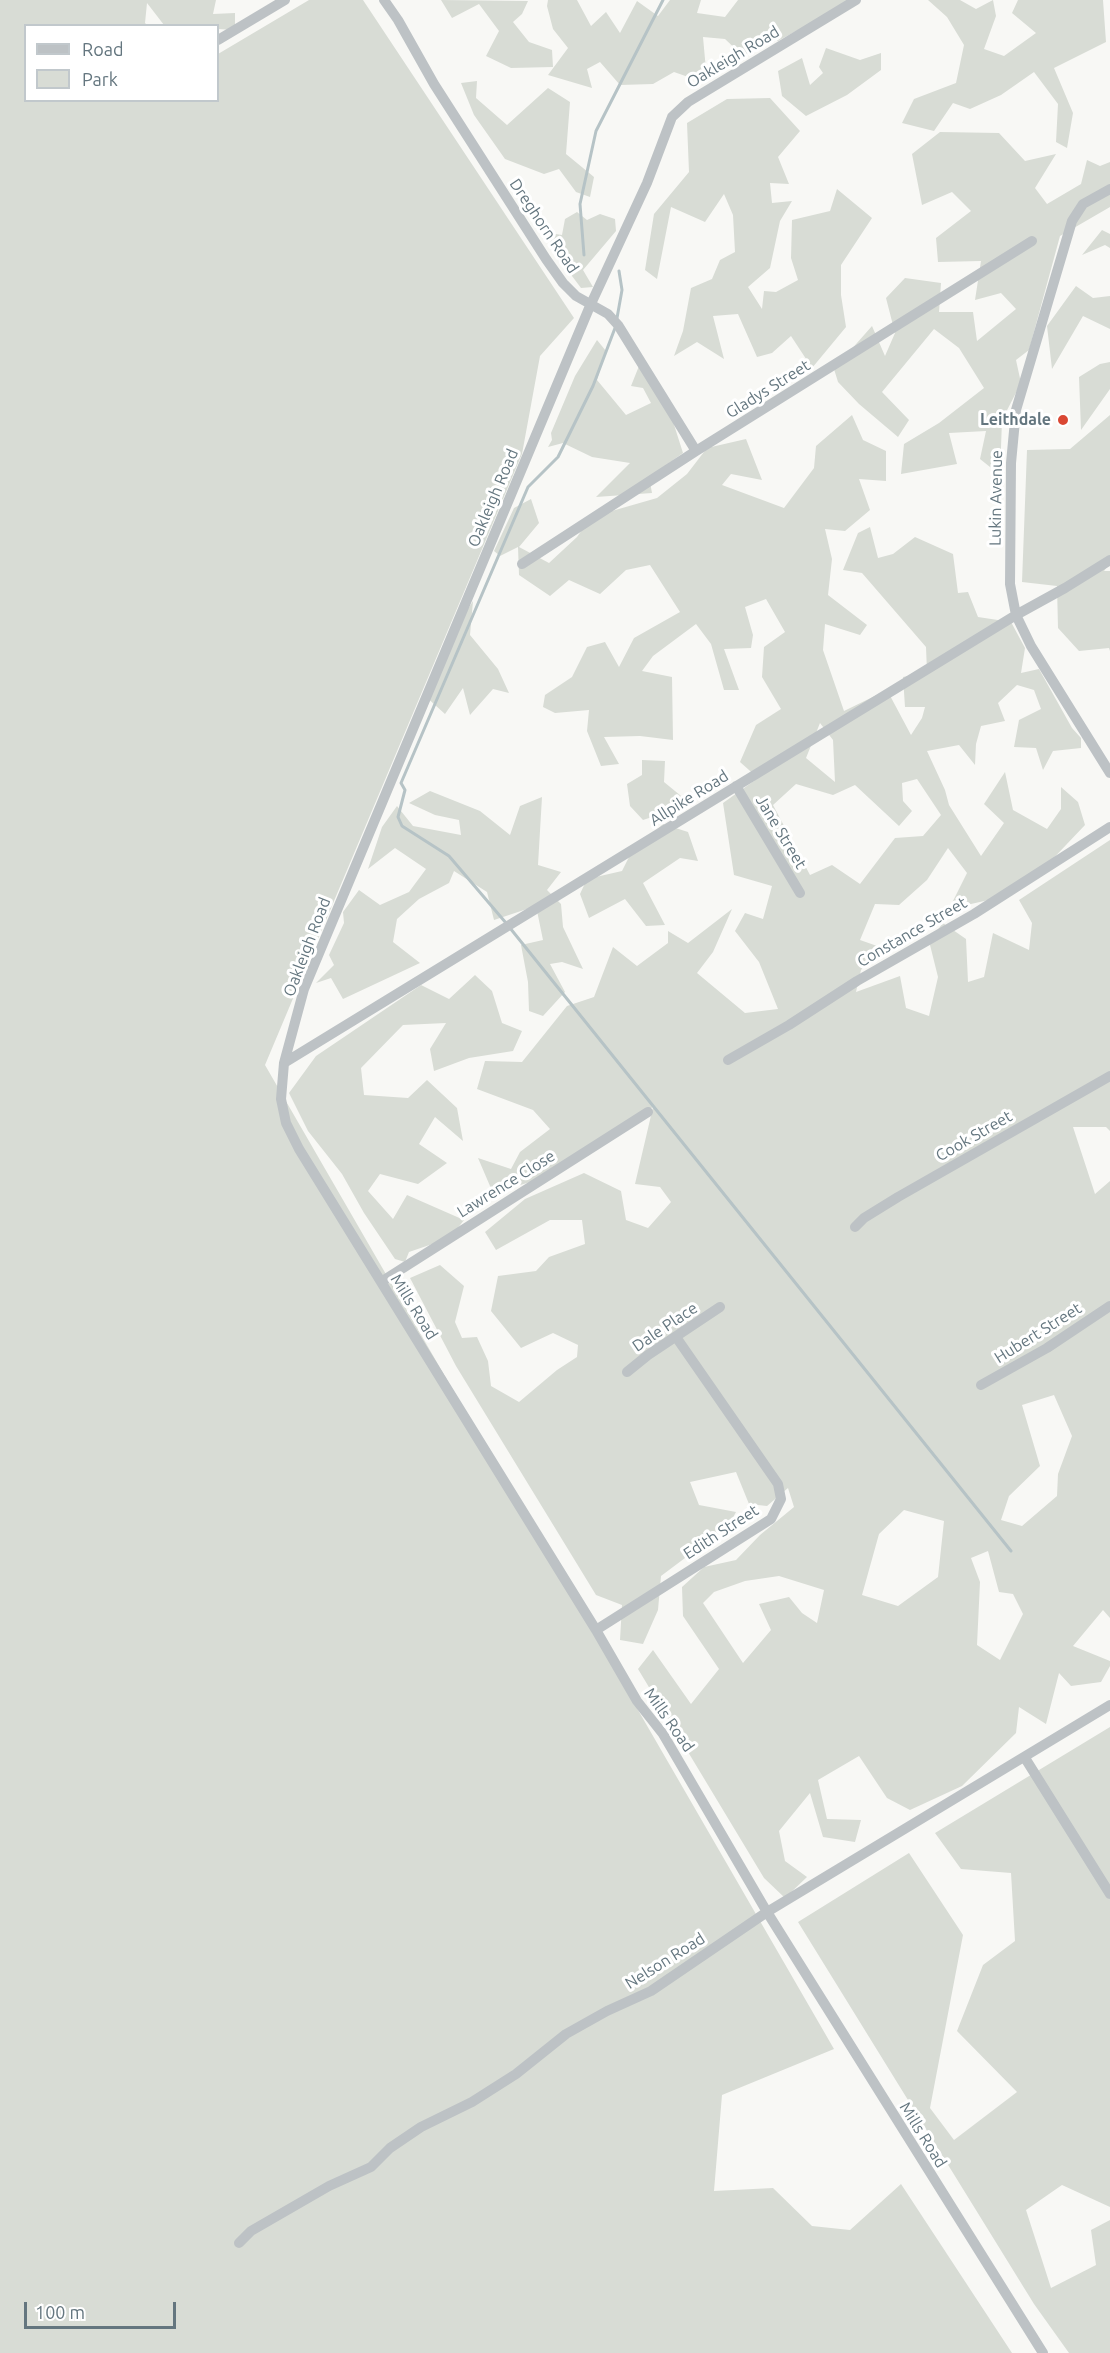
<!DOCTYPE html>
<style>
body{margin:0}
#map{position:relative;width:1110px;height:2353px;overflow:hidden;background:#f8f8f5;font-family:Ubuntu,sans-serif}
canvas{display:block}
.legend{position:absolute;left:24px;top:24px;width:195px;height:78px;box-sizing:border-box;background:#fff;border:2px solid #c1c8cc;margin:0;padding:8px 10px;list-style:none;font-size:18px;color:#64767f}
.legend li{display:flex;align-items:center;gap:12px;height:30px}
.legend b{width:30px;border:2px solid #c1c8cc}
.scale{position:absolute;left:24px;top:2302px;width:152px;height:27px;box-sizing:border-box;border:3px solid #64767f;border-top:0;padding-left:8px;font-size:18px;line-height:21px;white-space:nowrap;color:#64767f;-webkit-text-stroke:4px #fff;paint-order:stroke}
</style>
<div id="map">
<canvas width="1110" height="2353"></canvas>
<ul class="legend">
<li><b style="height:8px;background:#bdc2c5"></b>Road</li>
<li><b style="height:16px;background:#d8dcd5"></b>Park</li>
</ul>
<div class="scale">100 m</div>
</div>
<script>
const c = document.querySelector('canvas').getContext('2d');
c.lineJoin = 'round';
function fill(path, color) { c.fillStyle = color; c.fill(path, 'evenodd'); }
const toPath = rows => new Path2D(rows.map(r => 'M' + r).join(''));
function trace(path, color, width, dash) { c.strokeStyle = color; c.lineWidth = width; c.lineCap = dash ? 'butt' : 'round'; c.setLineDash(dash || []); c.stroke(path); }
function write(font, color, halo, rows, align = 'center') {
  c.font = font + ' Ubuntu,sans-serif'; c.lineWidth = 6; c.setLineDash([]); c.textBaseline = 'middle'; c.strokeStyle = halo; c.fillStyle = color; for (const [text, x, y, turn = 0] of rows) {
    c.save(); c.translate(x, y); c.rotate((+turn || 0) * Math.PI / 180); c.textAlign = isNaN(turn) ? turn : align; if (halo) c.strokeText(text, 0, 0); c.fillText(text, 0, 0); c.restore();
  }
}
fill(toPath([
 [0,0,216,0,213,14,235,13,235,30,218,29,218,26,164,25,147,3,145,23,147,25,26,26,26,100,218,100,218,54,309,0,363,0,574,318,540,356,522,454,265,1065,834,2049,722,2095,714,2191,773,2188,812,2226,850,2230,901,2184,1012,2353,0,2353],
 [441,0,528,1,522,14,513,22,529,42,552,50,553,67,511,68,486,56,499,31,479,4,452,18],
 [548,0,577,0,591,26,606,12,620,33,637,1,658,16,670,0,701,0,697,13,725,17,738,0,852,0,778,41,763,31,761,47,743,56,725,39,703,37,706,70,694,79,674,72,653,84,620,85,600,62,587,69,592,88,548,75,568,48,553,29,547,6],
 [928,0,960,0,976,9,993,0,996,16,984,49,1004,56,1036,33,1012,13,1018,0,1103,0,1106,42,1054,68,1073,113,1067,148,1056,142,1058,104,1034,72,1001,95,970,109,953,103,934,131,902,123,914,99,956,83,964,45,947,17],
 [826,48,860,60,881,53,881,70,847,95,806,116,782,96,778,71,802,58,810,85,823,73,819,67],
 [477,81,476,98,507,125,548,88,570,102,566,154,594,177,590,197,576,192,559,169,544,174,505,159,474,115,461,83],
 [770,98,800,131,778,157,789,184,770,183,772,203,792,201,780,221,770,268,748,287,762,309,764,291,776,292,798,280,791,258,792,220,830,211,837,189,872,218,841,265,841,295,846,327,812,368,791,336,772,353,757,357,738,314,713,316,724,359,697,342,674,356,683,331,691,288,712,279,720,260,735,252,733,215,724,194,705,222,671,207,657,279,645,270,654,214,689,172,687,123,727,99],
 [940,132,999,133,1025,161,1056,154,1035,188,1047,204,1081,184,1087,160,1100,166,1110,162,1110,207,1060,236,1029,350,1016,360,1021,383,1002,420,1000,475,980,459,986,431,949,433,957,464,901,474,904,444,939,423,984,388,959,348,934,329,882,392,909,420,898,437,859,404,838,382,834,369,872,326,885,356,895,333,886,298,905,278,941,283,939,312,973,312,977,341,1016,309,1001,293,975,300,981,261,938,262,936,238,971,211,952,192,922,205,912,154],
 [577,212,587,220,600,214,615,219,616,231,583,270,593,287,581,288,551,248,549,233,562,235,565,219],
 [1102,230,1110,234,1110,248,1105,245,1082,255],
 [1076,286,1093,298,1110,296,1110,329,1083,316,1052,369,1047,326],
 [597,340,606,351,597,380,626,415,651,403,643,388,631,386,639,366,669,409,683,453,649,477,652,493,596,497,630,463,592,457,563,443,548,447,552,440,551,433,575,376],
 [1110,362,1110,389,1081,430,1079,377,1100,364],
 [852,415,863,440,886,451,886,481,859,479,870,510,845,531,825,529,832,559,828,595,867,625,860,635,825,624,823,650,844,711,887,690,911,735,922,718,925,707,905,707,903,677,927,672,926,647,862,573,843,570,858,533,870,527,878,558,893,554,915,537,953,554,958,593,968,592,978,617,1011,622,1025,648,1021,673,1039,669,1072,728,1081,738,1081,748,1053,751,1043,770,1036,748,1014,747,1019,720,1041,709,1034,690,1017,685,998,703,1005,721,981,726,976,744,975,765,959,745,927,751,945,790,949,805,981,856,1004,823,984,804,1005,772,1013,810,1047,829,1061,809,1061,787,1078,802,1085,825,1047,865,993,899,949,909,967,873,948,848,927,880,899,905,875,904,860,940,880,947,861,970,856,992,900,976,906,1008,929,1016,938,977,929,941,943,923,966,939,968,982,984,977,993,933,1029,950,1032,923,1019,900,1110,840,1110,1131,1106,1127,1073,1127,1095,1194,1110,1181,1110,1618,1103,1610,1073,1646,1110,1661,1110,1666,1101,1682,1071,1686,1059,1673,1046,1724,1019,1707,1016,1733,962,1786,910,1810,887,1798,859,1756,818,1780,827,1819,861,1820,855,1842,823,1837,810,1793,779,1831,785,1861,807,1877,785,1898,764,1878,638,1669,653,1650,691,1704,719,1669,683,1616,682,1587,704,1567,736,1560,760,1535,794,1507,788,1488,767,1506,749,1504,736,1472,690,1482,699,1505,736,1512,729,1525,661,1576,658,1610,643,1644,620,1640,622,1605,596,1595,456,1366,410,1278,440,1265,464,1286,455,1322,462,1338,477,1337,488,1361,491,1386,519,1402,557,1370,577,1357,578,1345,553,1333,521,1348,491,1311,498,1276,536,1271,549,1257,585,1244,582,1220,550,1220,496,1250,485,1232,525,1199,584,1173,621,1191,626,1220,648,1228,671,1202,660,1187,635,1184,653,1107,590,1145,544,1178,493,1193,478,1158,511,1169,520,1152,550,1129,533,1110,477,1089,485,1061,522,1062,567,1006,594,997,613,947,637,966,668,943,668,931,688,943,732,909,713,952,697,973,745,1013,778,1009,759,962,735,931,745,913,763,919,772,886,734,875,723,803,758,778,740,762,756,725,781,709,762,677,764,647,785,632,766,599,745,607,753,635,751,648,724,649,739,690,724,690,711,644,696,624,653,656,642,671,672,677,673,740,640,736,604,737,619,764,601,766,587,731,589,710,555,713,543,707,545,695,572,677,587,647,605,642,619,667,634,638,680,612,650,565,626,570,600,594,569,580,550,596,519,575,518,547,500,556,494,551,514,508,531,499,539,523,519,547,549,563,577,537,591,517,657,498,687,474,707,448,746,439,762,480,731,474,722,485,784,508,814,468,816,446],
 [820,723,833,740,835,782,806,758],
 [917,779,941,815,923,836,895,838,860,884,832,865,810,875,773,805,796,784,833,795,855,785,899,826,912,811,903,801,902,783],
 [1054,1395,1072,1436,1058,1474,1057,1496,1022,1526,1001,1520,1009,1496,1040,1466,1022,1405],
 [904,1510,944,1521,938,1577,898,1606,862,1595,879,1534],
 [988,1551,999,1592,1013,1594,1023,1614,1000,1660,977,1645,980,1582,971,1558],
 [779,1576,824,1590,817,1623,802,1613,789,1597,759,1604,771,1630,743,1663,703,1603,714,1592,745,1581],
 [1110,415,1110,563,1104,571,1110,571,1110,651,1109,648,1079,651,1058,628,1057,586,1022,582,1027,450,1070,449],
 [473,601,470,635,498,669,509,693,493,689,470,715,463,688,445,714,424,695,459,623],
 [642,760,665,761,664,782,686,800,682,807,643,820,630,806,627,784,642,775],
 [430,791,480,811,510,835,520,806,542,797,538,865,561,872,547,890,561,904,563,927,583,969,562,962,550,964,565,992,543,1016,529,1011,528,982,521,945,543,940,536,906,494,920,487,892,454,871,449,883,419,899,397,919,393,942,420,963,343,999,331,978,316,983,334,965,329,955,344,923,343,912,359,890,380,905,409,892,426,869,395,848,368,869,382,827,397,806,413,826,461,835,459,820,435,815,409,803],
 [663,824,688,832,698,861,680,858,643,883,665,925,646,926,625,899,589,918,580,894,587,879,622,871,631,853],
 [475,975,492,991,502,1023,522,1031,513,1051,469,1058,434,1071,430,1049,446,1023,403,1025,361,1068,364,1095,408,1098,427,1080,457,1108,463,1141,435,1117,419,1144,447,1163,418,1184,380,1174,368,1191,393,1219,407,1195,464,1220,450,1238,409,1252,405,1262,395,1259,364,1213,342,1174,308,1131,289,1093,316,1056,421,985,449,999],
 [1110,1727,1110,2207,1062,2185,1026,2210,1051,2288,1096,2265,1091,2230,1110,2220,1110,2353,1069,2353,1034,2304,798,1922,909,1853,963,1935,930,2108,954,2140,1017,2092,957,2031,983,1965,1015,1941,1011,1873,961,1869,935,1833]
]), '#d8dcd5');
trace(toPath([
 [584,255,580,204,596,131,663,0],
 [617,318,622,290,619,271],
 [506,923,449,856,402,826,398,817,405,790,401,783,528,487,558,457,593,386,615,328],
 [510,928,1011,1551]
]), '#b6c3c6', 3);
trace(toPath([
 [384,0,398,20,434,84,546,259,563,283,576,296,608,314,618,325,696,451],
 [856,0,688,102,672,117,647,183,590,306,304,989,284,1063,281,1099,286,1123,299,1149,596,1630,637,1701,663,1734,767,1912,1043,2353],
 [218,40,285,0],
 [1110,189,1083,204,1072,221,1016,410,1011,463,1010,584,1016,615,1031,646,1110,773],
 [522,564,696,451,1032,241],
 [736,786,800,893],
 [728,1060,789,1025,857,981,974,914,1110,827],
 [284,1063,1016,615,1065,588,1110,560],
 [855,1227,864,1218,898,1197,1110,1076],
 [381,1282,648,1112],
 [627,1372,648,1355,720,1307],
 [981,1385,1047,1348,1110,1306],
 [596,1630,771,1519,781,1499,778,1484,676,1337],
 [1025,1758,1110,1894],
 [239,2243,251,2231,329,2186,371,2167,390,2148,421,2127,472,2102,516,2074,566,2034,607,2011,651,1991,767,1912,1110,1705]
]), '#bdc2c5', 10);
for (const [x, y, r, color] of [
 [1063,420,6,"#da4833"]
]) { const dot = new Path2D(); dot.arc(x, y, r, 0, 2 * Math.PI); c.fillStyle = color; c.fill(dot); trace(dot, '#fff', 2); }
write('16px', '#64767f', '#fff', [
 ["Oakleigh Road",733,57,-31],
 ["Dreghorn Road",544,226,56],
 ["Gladys Street",768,389,-32],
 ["Oakleigh Road",493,498,-67],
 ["Lukin Avenue",996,498,-89],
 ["Allpike Road",689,798,-32],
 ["Jane Street",781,832,59],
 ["Constance Street",912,932,-30],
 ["Oakleigh Road",307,947,-69],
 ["Cook Street",974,1136,-30],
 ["Lawrence Close",506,1184,-32],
 ["Mills Road",414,1307,58],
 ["Dale Place",665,1327,-34],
 ["Hubert Street",1038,1333,-32],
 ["Edith Street",721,1532,-33],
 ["Mills Road",669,1720,55],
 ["Nelson Road",665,1961,-32],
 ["Mills Road",923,2135,58]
]);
write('bold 16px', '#64767f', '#fff', [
 ["Leithdale",1051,420]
], 'right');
</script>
